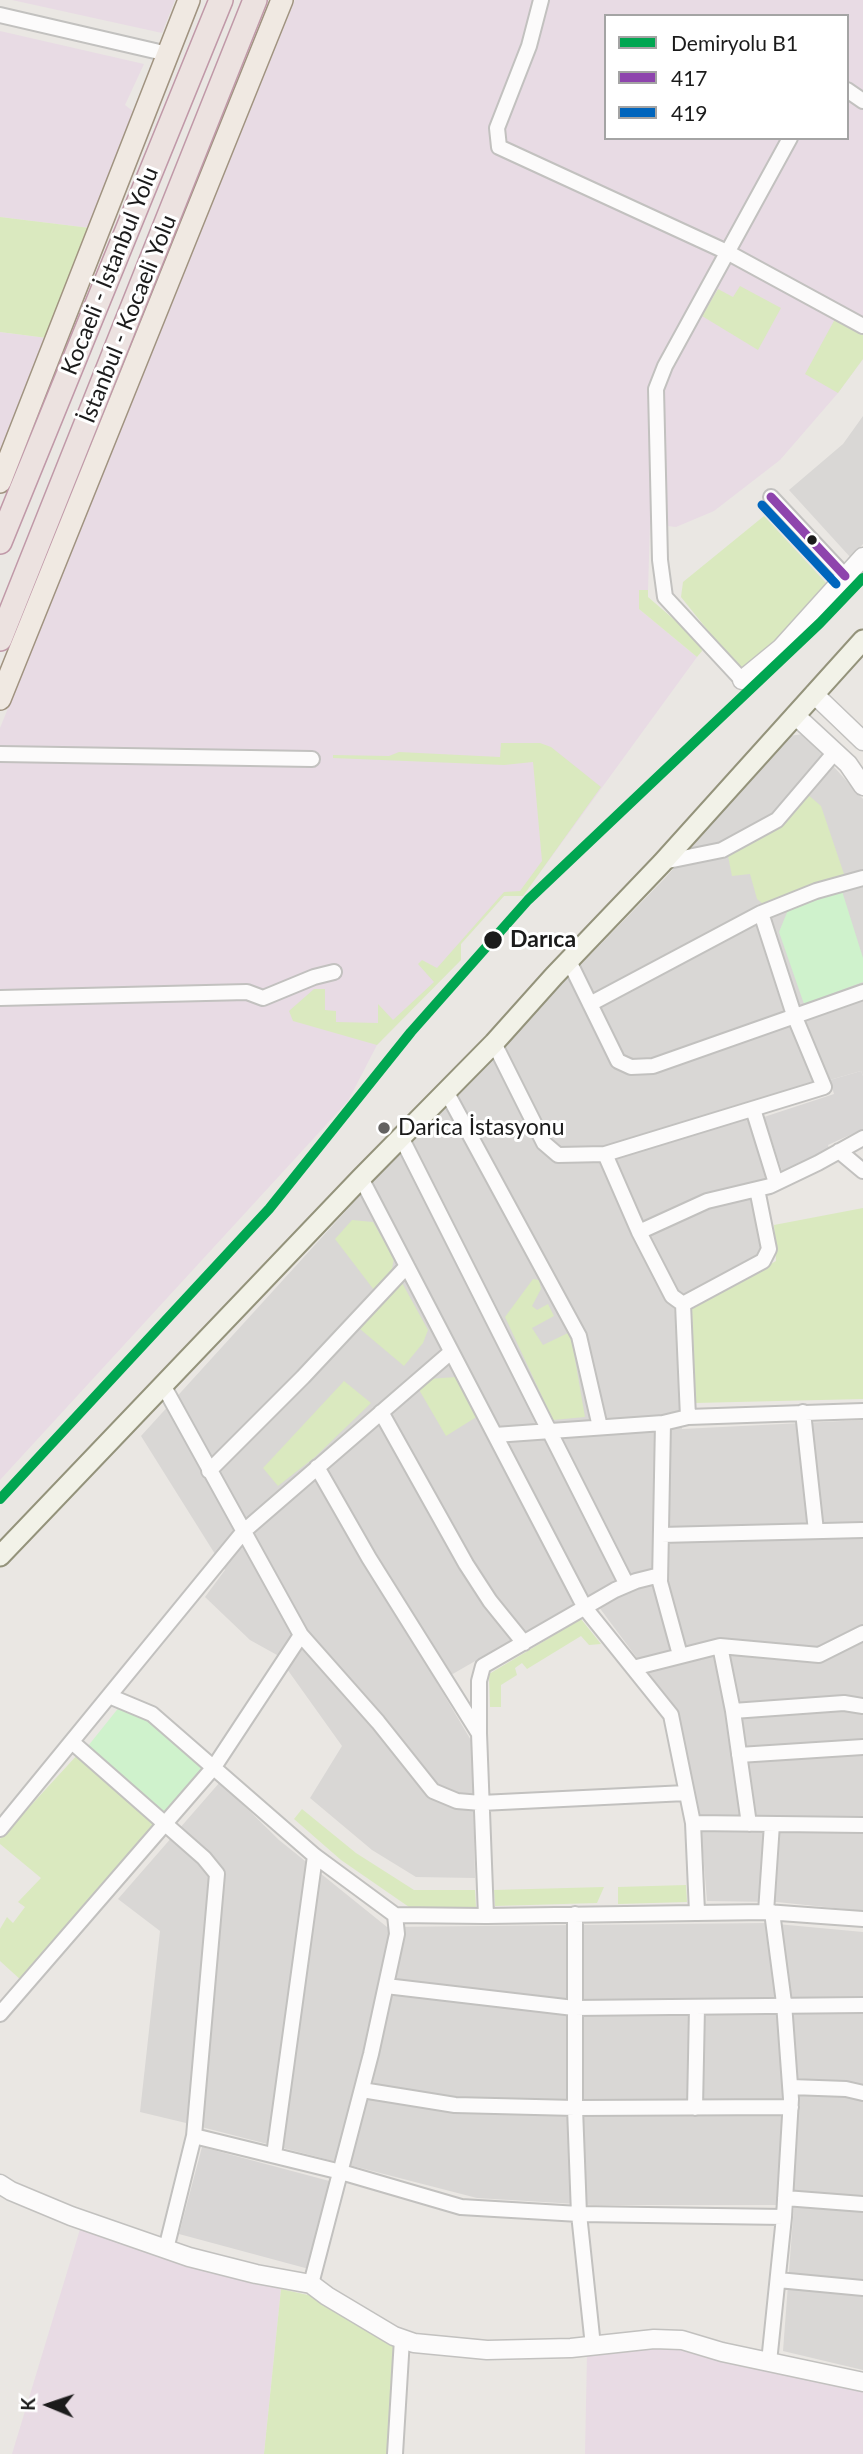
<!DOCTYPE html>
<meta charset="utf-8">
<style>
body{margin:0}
#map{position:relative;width:863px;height:2454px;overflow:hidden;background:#eae7e3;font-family:Lato,sans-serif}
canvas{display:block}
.legend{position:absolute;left:604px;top:14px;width:245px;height:126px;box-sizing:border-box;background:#fff;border:2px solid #a4a4a4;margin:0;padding:9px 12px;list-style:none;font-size:21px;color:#1b1b1b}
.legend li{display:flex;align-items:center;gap:14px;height:35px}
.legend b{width:35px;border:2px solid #a4a4a4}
.north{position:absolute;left:14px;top:2370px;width:70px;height:70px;-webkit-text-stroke:5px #fff;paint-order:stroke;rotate:272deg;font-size:19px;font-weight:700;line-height:28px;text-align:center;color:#1b1b1b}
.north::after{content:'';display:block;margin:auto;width:24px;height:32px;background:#1b1b1b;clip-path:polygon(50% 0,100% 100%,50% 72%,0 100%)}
</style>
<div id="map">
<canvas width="863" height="2454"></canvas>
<ul class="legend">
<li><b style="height:9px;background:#00a651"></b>Demiryolu B1</li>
<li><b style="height:9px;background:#8e44ad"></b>417</li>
<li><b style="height:9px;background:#0065bd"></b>419</li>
</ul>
<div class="north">K</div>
</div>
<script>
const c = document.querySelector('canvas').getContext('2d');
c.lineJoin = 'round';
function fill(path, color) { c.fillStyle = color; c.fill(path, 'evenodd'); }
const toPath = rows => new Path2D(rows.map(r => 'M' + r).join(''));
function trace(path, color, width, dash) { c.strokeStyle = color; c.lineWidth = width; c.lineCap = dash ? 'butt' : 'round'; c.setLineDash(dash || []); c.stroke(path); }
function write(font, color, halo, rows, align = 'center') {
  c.font = font + ' Lato,sans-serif'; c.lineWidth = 6; c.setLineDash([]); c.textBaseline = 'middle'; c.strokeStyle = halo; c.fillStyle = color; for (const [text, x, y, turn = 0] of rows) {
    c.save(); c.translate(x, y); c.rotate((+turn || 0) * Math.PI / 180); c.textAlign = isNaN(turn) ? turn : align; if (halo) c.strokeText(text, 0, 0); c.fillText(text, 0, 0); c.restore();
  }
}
fill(toPath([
 [863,416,863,544,851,558,789,490,843,444],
 [804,734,863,799,863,1076,861,1071,746,1104,767,1180,751,1186,762,1247,756,1259,674,1301,682,1429,863,1420,863,1911,777,1902,707,1901,700,1816,675,1709,590,1595,437,1683,472,1742,475,1878,416,1877,372,1850,310,1798,342,1746,277,1655,250,1640,205,1597,225,1570,141,1436,415,1135,666,877,788,736],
 [220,1782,279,1840,387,1927,766,1923,863,1932,863,2370,783,2351,794,2205,593,2205,477,2198,186,2123,140,2112,160,1931,118,1899]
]), '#d9d7d5');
fill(toPath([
 [12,0,175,0,162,33],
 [295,0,863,0,863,359,838,393,780,460,714,511,676,527,650,524,648,590,639,591,639,609,697,657,523,896,504,896,461,944,461,960,377,1045,348,1101,0,1480,0,728],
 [606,16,847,16,847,138,606,138],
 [0,31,144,64,125,105,134,112,90,228,0,217],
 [0,332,47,338,0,458],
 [81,2226,281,2289,264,2454,12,2454],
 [692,2344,863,2387,863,2454,585,2454,587,2353]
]), '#e8dbe4');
fill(toPath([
 [861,1071,863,1076,863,1129,828,1145,830,1151,782,1171,764,1117,834,1094,830,1080],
 [202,2147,333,2182,309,2269,179,2234]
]), '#d8d6d5');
fill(toPath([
 [0,217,90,228,47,338,0,332],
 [740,286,781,308,758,350,702,316,718,289,733,297],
 [835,319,863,335,863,359,838,393,805,374],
 [764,516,828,585,750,669,738,668,681,597,683,582],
 [639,590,648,590,648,597,699,641,702,651,697,657,639,609],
 [501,743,540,743,551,747,601,787,523,896,504,896,461,944,461,960,377,1045,293,1021,289,1011,314,989,325,989,325,1010,336,1011,336,1022,378,1023,378,1004,393,1020,434,982,418,964,422,960,437,968,504,892,520,891,542,861,533,762,504,765,333,758,333,755,389,756,399,752,500,757],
 [806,793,821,806,845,877,763,904,757,899,750,874,732,876,727,851,779,828],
 [863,1208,863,1399,694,1403,692,1309,776,1261,774,1225],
 [352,1220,373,1222,394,1258,392,1269,374,1290,335,1239],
 [533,1279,539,1280,541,1289,532,1306,537,1310,548,1304,554,1316,532,1328,543,1345,568,1333,572,1342,585,1417,553,1420,505,1317],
 [401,1281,428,1330,423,1343,404,1366,360,1329],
 [456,1377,478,1416,446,1436,418,1388,428,1379],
 [344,1381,371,1403,315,1457,278,1486,263,1468],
 [581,1619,601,1644,589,1645,581,1636,527,1669,522,1663,515,1668,517,1675,501,1685,501,1707,490,1707,489,1674],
 [79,1753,158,1823,22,1981,0,1961,0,1929,7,1917,13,1923,25,1907,18,1902,41,1878,0,1844,0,1839],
 [302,1809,356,1853,414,1890,475,1890,476,1907,409,1907,341,1860,294,1819],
 [686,1885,687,1902,618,1904,618,1887],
 [604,1887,597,1903,495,1906,494,1890],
 [281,2289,317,2297,396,2348,391,2454,264,2454]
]), '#dae9bf');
fill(toPath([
 [842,891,863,958,863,982,804,1004,779,932,788,910],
 [120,1706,144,1718,205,1768,164,1814,88,1746]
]), '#cff2cc');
const minor = toPath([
 [541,0,529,46,497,128,499,147,727,252,863,326],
 [0,15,168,54],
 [847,90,863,101],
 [771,497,845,576],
 [742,680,665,597,660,560,656,389,665,366,790,138],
 [0,754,312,759],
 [663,862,722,850,777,820,835,752],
 [569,961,618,1061,631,1067,653,1066,863,992],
 [0,998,247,992,263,998,314,977,334,972],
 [590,1004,761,913,816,891,863,878],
 [494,1043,544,1143,558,1155,605,1154,824,1087,794,1015,761,913],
 [446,1091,579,1336,600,1427],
 [753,1109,776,1183],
 [401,1137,627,1585],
 [839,1151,863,1171],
 [605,1154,639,1232,672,1296,683,1304,688,1417],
 [361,1178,585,1608,671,1715,693,1823,697,1912],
 [639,1232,707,1201,770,1186,818,1163,863,1138],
 [683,1304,763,1261,769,1249,757,1189],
 [163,1385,301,1635,378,1722,433,1791,457,1801,481,1803,686,1793],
 [381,1412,466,1564,490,1601,524,1643],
 [803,1412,816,1531],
 [663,1423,660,1582,680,1655],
 [495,1435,663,1423,688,1417,863,1411],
 [317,1467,369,1558,478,1732],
 [209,1471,303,1377,407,1266],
 [661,1535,863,1530],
 [720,1646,819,1655,863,1633],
 [633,1668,720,1646,733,1711,749,1824],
 [109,1696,152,1714,315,1856,395,1915,486,1916,766,1912,863,1919],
 [733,1711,844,1703,863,1706],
 [72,1742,204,1858,217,1874,194,2136,166,2249],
 [739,1755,863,1747],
 [693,1823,863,1825],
 [0,1829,244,1531,451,1352],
 [766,1912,772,1824],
 [772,1912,784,2003,791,2099,784,2217],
 [575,1914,575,2108,579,2214,593,2346],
 [486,1916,479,1733,479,1681,483,1666,615,1590,636,1581,660,1575],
 [386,1986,574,2008,863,2005],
 [0,2014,214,1767,301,1635],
 [791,2087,846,2089,863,2093],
 [362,2090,455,2105,575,2108,791,2107],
 [695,2108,697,2007],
 [194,2136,341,2172,461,2207,579,2214,784,2217,769,2362],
 [274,2155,315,1856],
 [785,2198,863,2204],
 [778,2280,863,2288],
 [311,2284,371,2054,397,1934,395,1915],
 [395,2454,402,2339]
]);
const tertiary = toPath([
 [742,680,781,648,863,557],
 [814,694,863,741],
 [795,715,848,764,863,786],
 [0,2184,11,2191,71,2216,189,2257,256,2274,311,2284,327,2296,394,2336,414,2343,487,2350,571,2348,654,2339,682,2340,722,2352,863,2382]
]);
const secondary = toPath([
 [0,1556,361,1178,494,1043,554,976,662,863,863,640]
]);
const primary = toPath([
 [0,482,189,0],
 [0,699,282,0]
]);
const trunk = toPath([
 [0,542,221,0],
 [0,639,255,0]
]);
trace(minor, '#c2c1bf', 18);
trace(tertiary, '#c2c1bf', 21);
trace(secondary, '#94937b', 23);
trace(primary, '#a09380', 24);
trace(trunk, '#c099a8', 26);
trace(minor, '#fcfbfb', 14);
trace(tertiary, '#fcfbfb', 18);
trace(secondary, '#f2f2e8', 19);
trace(primary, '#f0e9e2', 21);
trace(trunk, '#ece2e0', 23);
trace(toPath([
 [771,497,845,576]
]), '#8e44ad', 9);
trace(toPath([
 [762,505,836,584]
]), '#0065bd', 9);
trace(toPath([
 [0,1499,269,1209,411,1032,528,900,820,623,863,578]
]), '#00a651', 10);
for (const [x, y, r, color] of [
 [812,540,6,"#1b1b1b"],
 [493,940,10,"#1b1b1b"],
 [384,1128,7,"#636261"]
]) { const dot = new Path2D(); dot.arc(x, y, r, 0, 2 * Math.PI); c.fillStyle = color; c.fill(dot); trace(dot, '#fff', 2.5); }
write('23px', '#1b1b1b', '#fff', [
 ["Kocaeli - İstanbul Yolu",110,271,-68],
 ["İstanbul - Kocaeli Yolu",128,319,-68]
]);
write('bold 23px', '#1b1b1b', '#fff', [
 ["Darıca",510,940]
], 'left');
write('23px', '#1b1b1b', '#fff', [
 ["Darica İstasyonu",398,1128]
], 'left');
</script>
